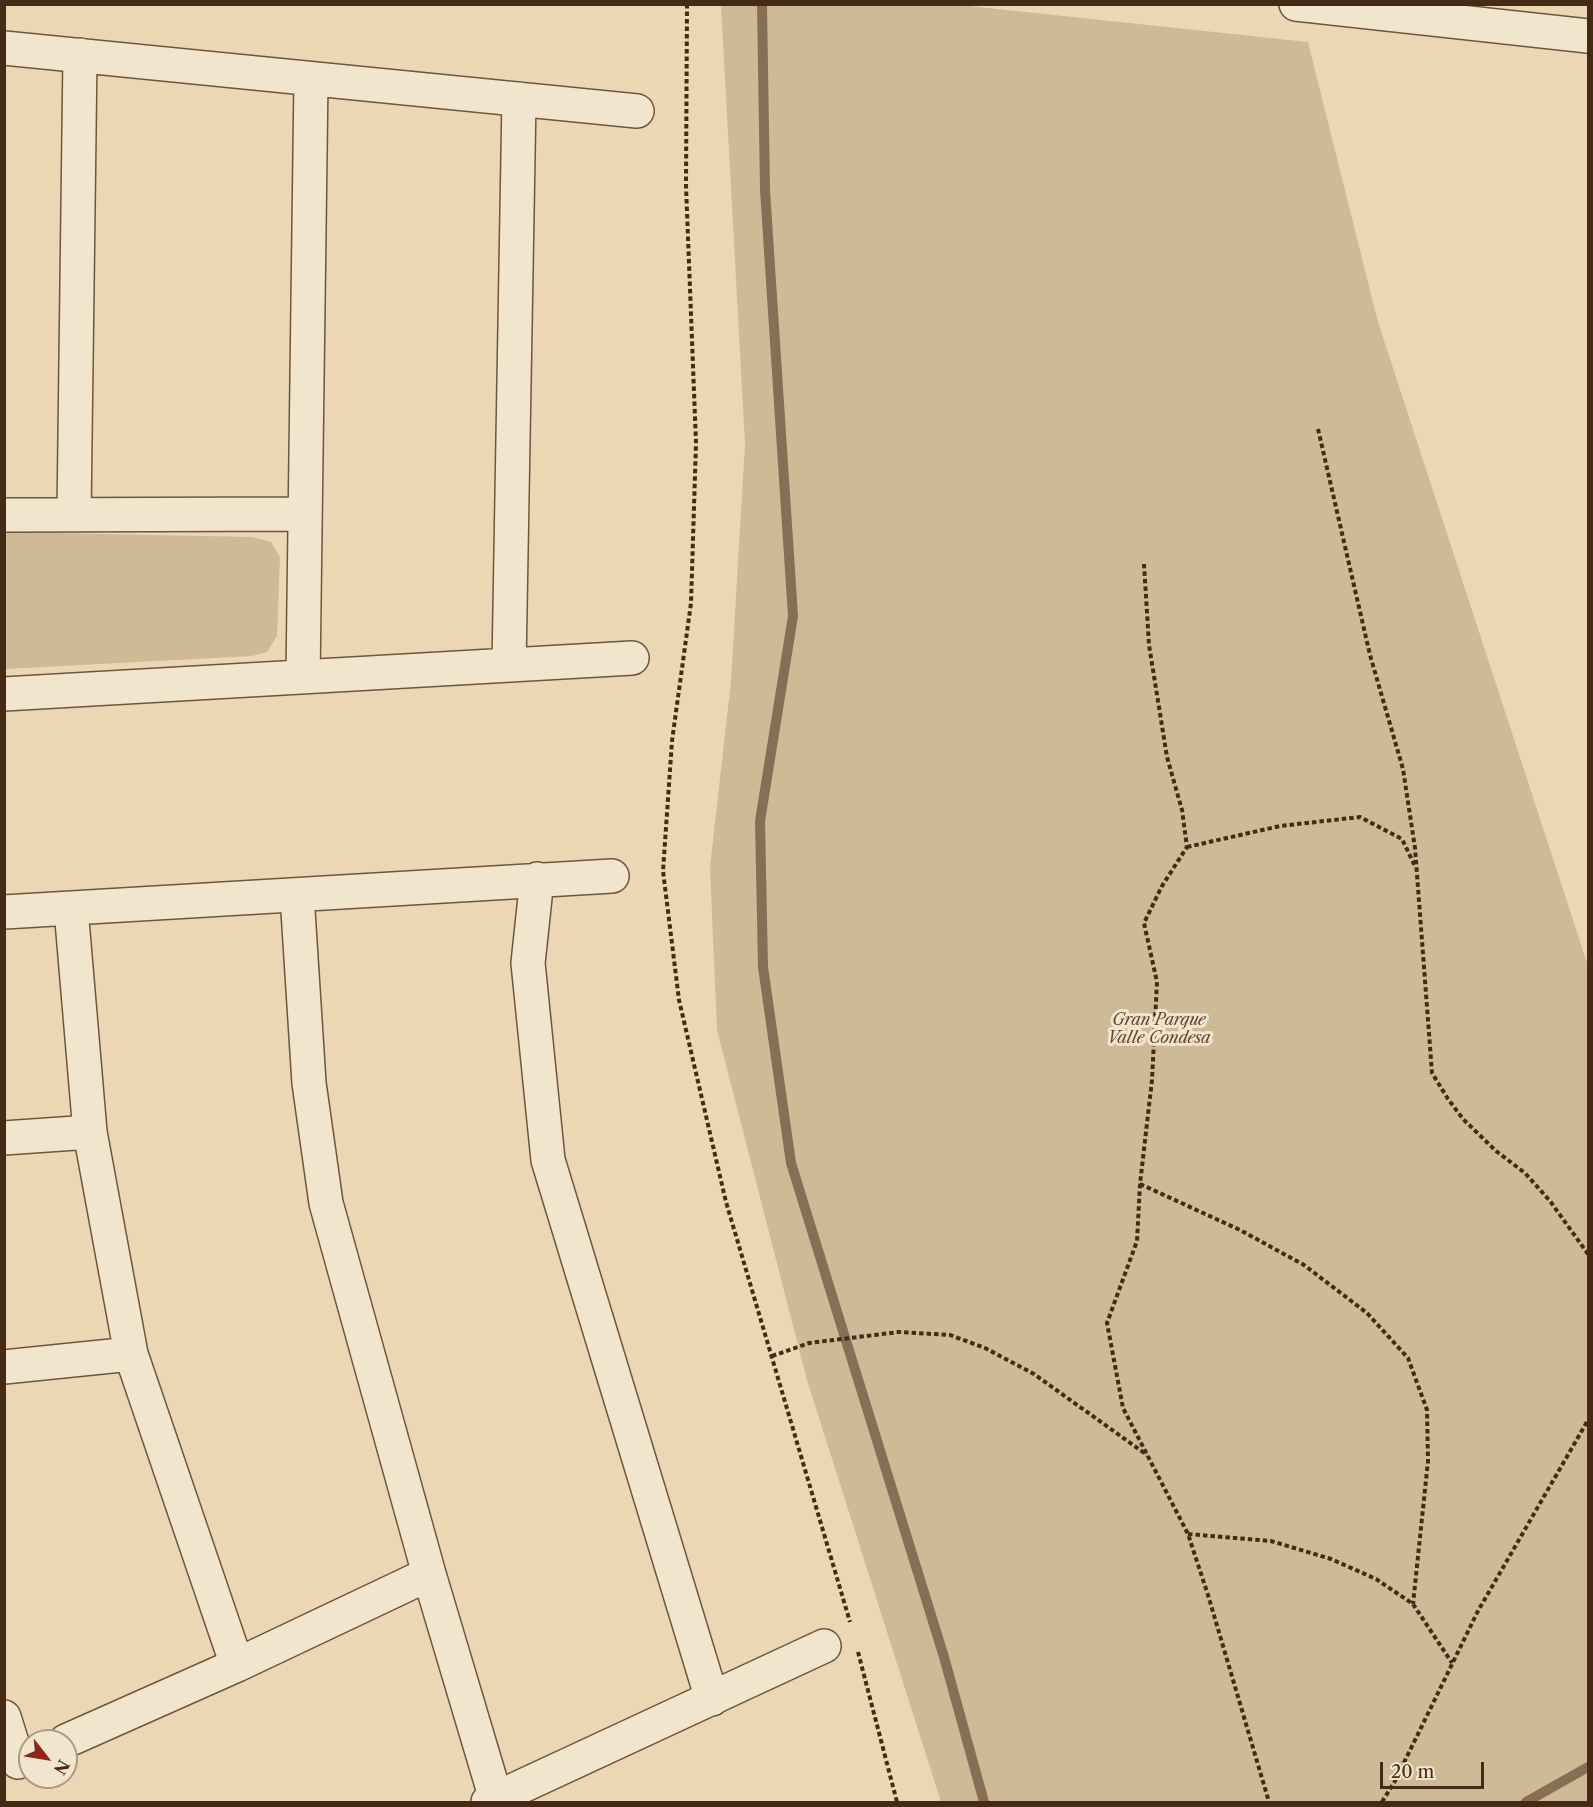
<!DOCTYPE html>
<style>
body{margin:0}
#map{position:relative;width:1593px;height:1807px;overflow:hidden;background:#ebd7b3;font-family:"Libre Caslon Text",serif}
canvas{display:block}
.frame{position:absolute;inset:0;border:6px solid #452a16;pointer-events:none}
.north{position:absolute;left:18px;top:1729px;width:60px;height:60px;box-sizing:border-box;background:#f2e5ce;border:2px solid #ad9a84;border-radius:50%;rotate:121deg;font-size:16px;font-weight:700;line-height:24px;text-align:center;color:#452a16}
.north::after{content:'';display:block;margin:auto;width:21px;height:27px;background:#8f2418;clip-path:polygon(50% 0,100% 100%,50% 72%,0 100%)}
.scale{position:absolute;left:1380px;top:1762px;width:104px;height:27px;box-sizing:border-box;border:3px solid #452a16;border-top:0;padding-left:8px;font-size:18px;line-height:21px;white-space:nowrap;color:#452a16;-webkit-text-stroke:4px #f2e5ce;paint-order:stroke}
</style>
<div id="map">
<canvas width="1593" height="1807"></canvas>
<div class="frame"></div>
<div class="north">N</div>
<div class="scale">20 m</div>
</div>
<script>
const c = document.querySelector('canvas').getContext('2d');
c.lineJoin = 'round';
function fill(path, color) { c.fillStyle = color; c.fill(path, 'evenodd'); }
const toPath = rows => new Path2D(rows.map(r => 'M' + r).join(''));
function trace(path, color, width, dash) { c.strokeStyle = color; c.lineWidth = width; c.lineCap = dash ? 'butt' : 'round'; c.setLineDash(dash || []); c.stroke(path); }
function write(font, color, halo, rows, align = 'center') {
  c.font = font + ' "Libre Caslon Text",serif'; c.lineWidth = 6; c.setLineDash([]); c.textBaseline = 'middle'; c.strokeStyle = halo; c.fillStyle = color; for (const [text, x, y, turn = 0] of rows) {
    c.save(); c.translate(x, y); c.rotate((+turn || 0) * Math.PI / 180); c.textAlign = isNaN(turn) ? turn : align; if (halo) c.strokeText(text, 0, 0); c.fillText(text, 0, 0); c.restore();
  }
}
fill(toPath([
 [721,5,960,5,1308,42,1378,322,1588,966,1588,1802,941,1802,807,1380,717,1030,710,867,731,681,745,444],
 [5,532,252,537,271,542,280,557,277,636,267,652,252,656,5,669]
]), '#cfba98');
trace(toPath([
 [762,4,765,190,793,616,760,821,763,967,791,1163,944,1657,984,1802],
 [1526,1802,1588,1767]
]), '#876e54', 10);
const minor = toPath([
 [4,48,637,111],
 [4,515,305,514],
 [74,515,80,55],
 [509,665,519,99],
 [303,677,311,79],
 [4,694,632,658],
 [537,879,528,963,548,1160,712,1699],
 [297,895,309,1083,326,1203,429,1574,496,1799],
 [71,909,90,1132,131,1354,237,1665],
 [4,912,612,876],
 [4,1138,90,1132],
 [4,1367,131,1354],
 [4,1717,18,1762],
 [66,1741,237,1665,429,1574],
 [488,1802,824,1646]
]);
const tertiary = toPath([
 [1296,4,1588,36]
]);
trace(minor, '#6e553d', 36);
trace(tertiary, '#6e553d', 36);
trace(toPath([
 [687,4,686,186,696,443,691,603,672,741,663,871,679,1000,726,1202,850,1622],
 [1318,429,1370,655,1403,769,1415,848,1432,1073,1448,1099,1463,1119,1496,1151,1525,1173,1550,1201,1588,1254],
 [1144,564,1149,645,1167,757,1182,810,1187,847,1162,886,1144,923,1157,982,1152,1080,1140,1184,1137,1241,1107,1323,1123,1408,1188,1534,1208,1595,1269,1802],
 [1187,847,1280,826,1360,817,1402,839,1415,866],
 [1140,1184,1240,1230,1304,1265,1367,1313,1408,1358,1427,1410,1428,1461,1413,1604],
 [772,1356,809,1343,899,1332,950,1335,985,1348,1034,1374,1147,1455],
 [1188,1534,1271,1541,1331,1559,1376,1579,1413,1604,1452,1663],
 [858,1652,897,1802],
 [1382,1802,1395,1781,1478,1611,1588,1420]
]), '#452a16', 4, [4.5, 3]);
trace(minor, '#f2e5ce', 33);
trace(tertiary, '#f2e5ce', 33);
write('italic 16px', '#614730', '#f2e5ce', [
 ["Gran Parque",1159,1020],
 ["Valle Condesa",1159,1038]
]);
</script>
